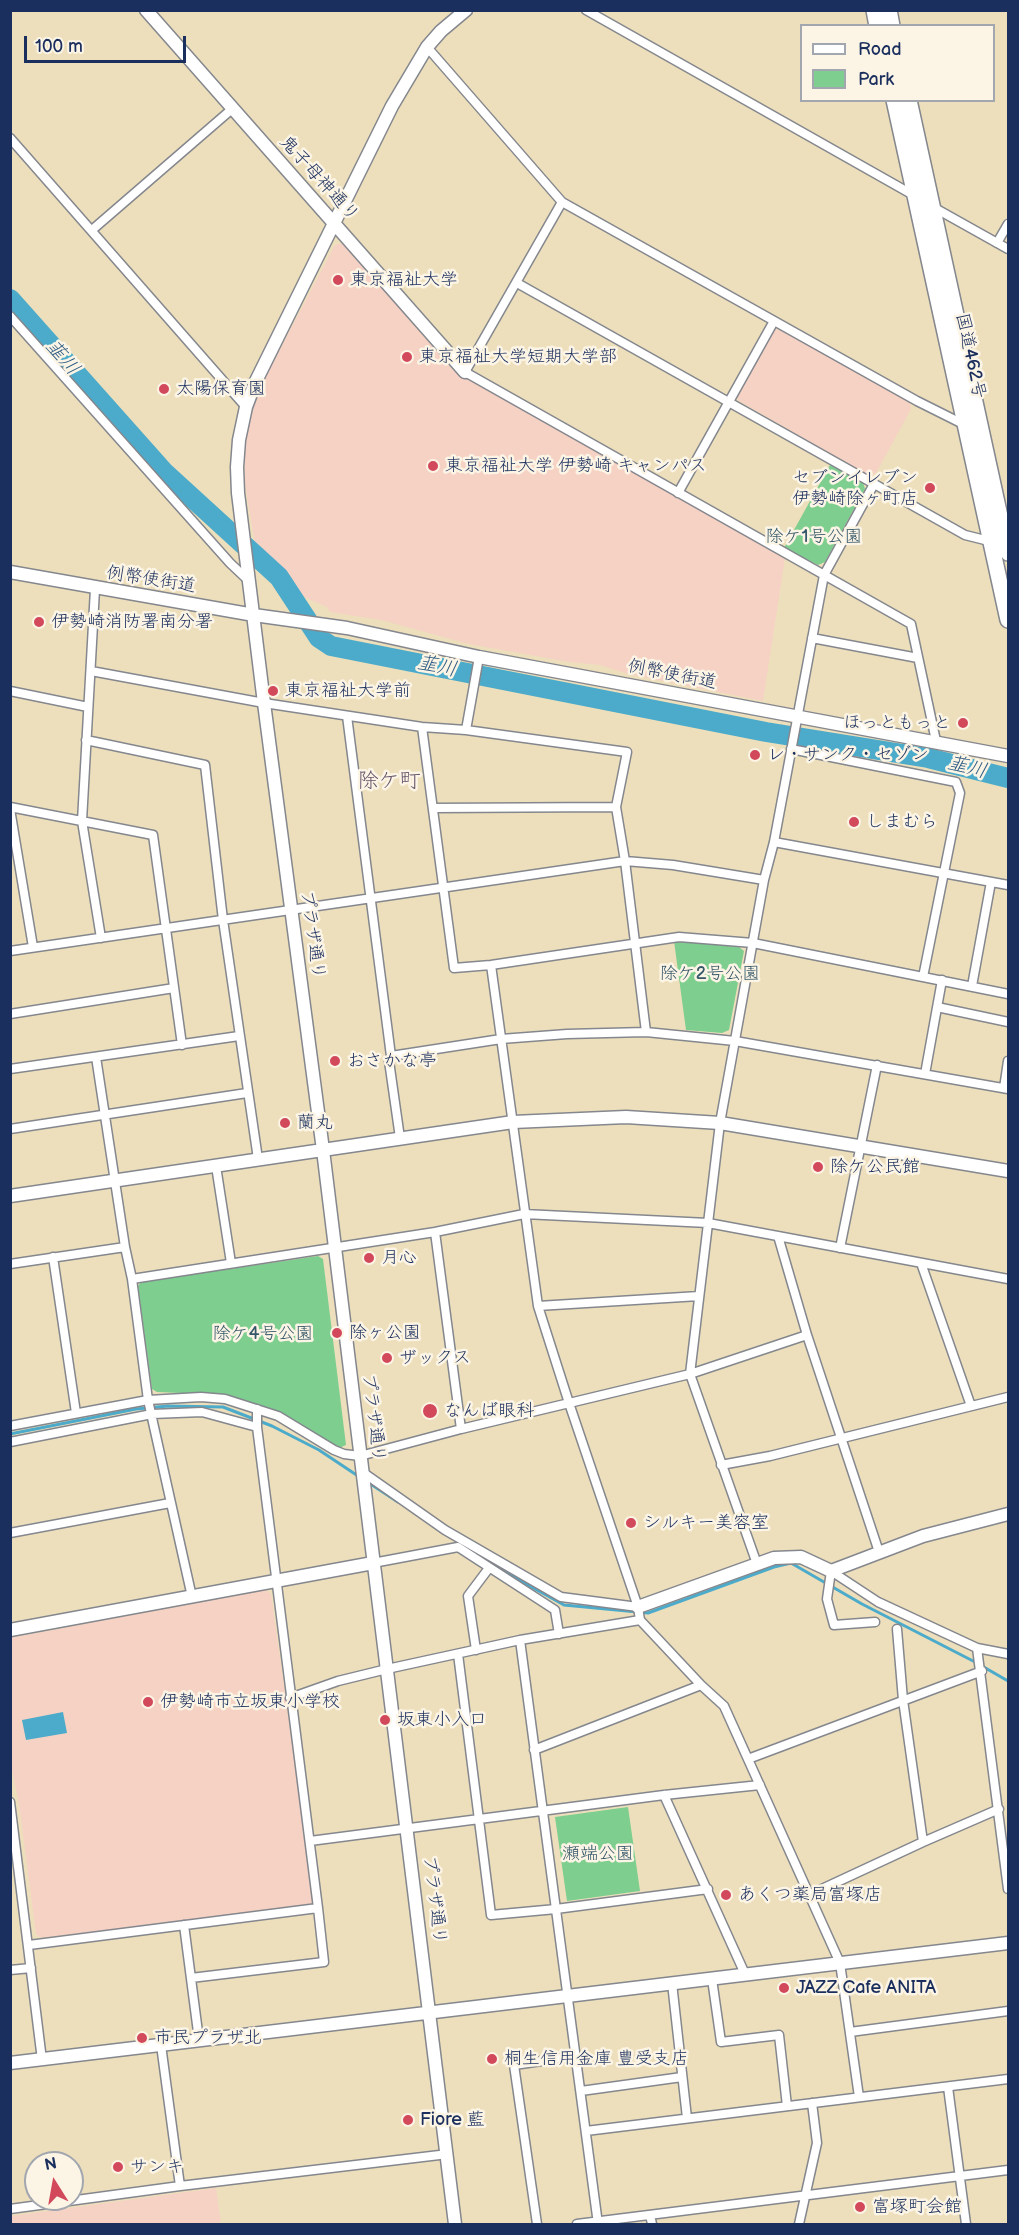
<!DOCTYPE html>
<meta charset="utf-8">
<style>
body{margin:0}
#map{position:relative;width:1019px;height:2235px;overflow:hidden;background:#eddfbc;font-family:"Balsamiq Sans",sans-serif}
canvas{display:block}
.frame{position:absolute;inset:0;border:12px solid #1b2f5e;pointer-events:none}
.legend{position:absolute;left:800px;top:24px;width:195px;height:78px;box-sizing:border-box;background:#fcf5e5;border:2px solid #a2a6af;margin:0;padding:8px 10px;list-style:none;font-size:18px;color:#1b2f5e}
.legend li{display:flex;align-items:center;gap:12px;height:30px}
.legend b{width:30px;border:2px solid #a2a6af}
.north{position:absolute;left:24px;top:2151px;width:60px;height:60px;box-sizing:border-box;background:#fcf5e5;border:2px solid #a2a6af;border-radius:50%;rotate:349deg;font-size:16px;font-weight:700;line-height:24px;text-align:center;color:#1b2f5e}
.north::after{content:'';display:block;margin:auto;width:21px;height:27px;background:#d1495b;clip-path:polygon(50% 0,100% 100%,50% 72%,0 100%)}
.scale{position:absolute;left:24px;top:36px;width:162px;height:27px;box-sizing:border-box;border:3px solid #1b2f5e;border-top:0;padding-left:8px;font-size:18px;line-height:21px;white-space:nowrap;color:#1b2f5e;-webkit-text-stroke:4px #fcf5e5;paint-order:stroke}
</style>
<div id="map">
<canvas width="1019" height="2235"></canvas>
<div class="frame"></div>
<ul class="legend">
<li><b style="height:8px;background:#fff"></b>Road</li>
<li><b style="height:16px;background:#7dce8f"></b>Park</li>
</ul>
<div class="north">N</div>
<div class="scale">100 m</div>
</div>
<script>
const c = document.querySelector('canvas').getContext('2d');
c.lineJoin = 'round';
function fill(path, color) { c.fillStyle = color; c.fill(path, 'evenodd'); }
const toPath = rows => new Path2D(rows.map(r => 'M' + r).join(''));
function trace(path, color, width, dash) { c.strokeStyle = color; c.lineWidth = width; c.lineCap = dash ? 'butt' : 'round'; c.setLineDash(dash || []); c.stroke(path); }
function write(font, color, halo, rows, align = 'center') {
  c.font = font + ' "Balsamiq Sans","Klee One",sans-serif'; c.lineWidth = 5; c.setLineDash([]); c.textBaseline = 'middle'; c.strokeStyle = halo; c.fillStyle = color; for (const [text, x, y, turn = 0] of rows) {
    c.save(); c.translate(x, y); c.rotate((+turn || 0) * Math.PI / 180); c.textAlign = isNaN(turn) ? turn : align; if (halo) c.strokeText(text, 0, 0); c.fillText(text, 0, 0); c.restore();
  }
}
fill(toPath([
 [343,243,453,370,785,558,763,701,628,674,600,665,569,662,469,644,381,620,330,612,327,607,299,595,267,553,255,544,245,485,245,448,249,422,260,387,335,245],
 [781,329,910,401,911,409,876,473,868,475,739,401,737,396,774,330],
 [265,1590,271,1594,314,1900,309,1906,41,1938,36,1934,19,1804,11,1766,10,1638],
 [216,2188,221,2224,11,2224,11,2216]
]), '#f6d2c4');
fill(toPath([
 [830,465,863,482,865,489,825,562,818,565,784,548],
 [674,941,739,947,744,951,729,1030,722,1033,686,1030],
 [318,1256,323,1259,346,1445,339,1448,281,1414,228,1395,157,1392,152,1389,138,1286,141,1282],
 [628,1807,640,1891,567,1901,555,1817]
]), '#7dce8f');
fill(toPath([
 [63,1712,67,1733,26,1740,22,1720]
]), '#4cabca');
trace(toPath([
 [10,1434,136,1409,168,1406,223,1407,272,1426,319,1450,358,1476],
 [369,1483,398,1502],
 [464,1545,501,1570,564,1605,648,1613,774,1567,791,1563,862,1604,977,1663],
 [982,1666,1008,1681]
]), '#4cabca', 3);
trace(toPath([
 [10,299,164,472,279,577,319,638,331,646,766,732,928,758,1008,778]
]), '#4cabca', 20);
const street = toPath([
 [586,10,915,196],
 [427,47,562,202,917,401,965,425],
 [10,138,246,407],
 [562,202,465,372,911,624,936,741],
 [933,207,1008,249],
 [92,230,232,109],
 [997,243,1008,224],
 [517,283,965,535,993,542],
 [10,316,230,563,249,581],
 [678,493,774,321],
 [95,589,82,821,101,938],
 [812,638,918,658],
 [91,671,264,703,422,727,466,730,627,752,616,807,625,861,646,1032],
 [10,691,88,707],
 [347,716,391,1056,389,1061,400,1138],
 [422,727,454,968,491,965,679,937,753,943,1008,994],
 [466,730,479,657],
 [86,740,205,765,223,920,258,1159],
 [791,749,956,782,960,793,923,977],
 [10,807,153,835,182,1045],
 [433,808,616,807],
 [10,809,33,947],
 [774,842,1008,885],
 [10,951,625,861,673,865,764,880],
 [491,965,538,1306,569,1403,638,1607,640,1620,701,1685,724,1706,840,1963,859,2097],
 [972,986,991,882],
 [937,1007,1008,1022],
 [10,1014,174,988],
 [391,1056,501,1039,567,1034,646,1032,735,1041,1008,1089],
 [96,1057,125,1247,132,1279,148,1400,192,1597],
 [10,1069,239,1036],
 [925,1074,942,980],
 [1004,1088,1008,1061],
 [10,1129,247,1093],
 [216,1166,231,1263],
 [435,1232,461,1429],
 [778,1236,807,1335,879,1552],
 [840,1248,877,1065],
 [53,1257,76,1413],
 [921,1263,971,1406],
 [10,1264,125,1247],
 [132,1279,435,1232,524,1214,708,1223,1008,1279],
 [538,1306,699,1296],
 [10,1426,148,1400,201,1397,225,1399,278,1416,334,1450,344,1454,360,1456,461,1429,690,1374,807,1335],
 [10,1442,152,1414,202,1412,257,1427],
 [721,1465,770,1456,1008,1397],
 [361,1471,445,1530,561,1597,638,1607],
 [10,1533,170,1503],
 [373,1563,458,1547,555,1610,559,1634],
 [757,1564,690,1374,720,1123,764,880,774,842,824,575,874,484],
 [875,1622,834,1625,827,1599,831,1571,878,1602,977,1648,1008,1654],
 [520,1640,598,2224],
 [977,1648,1008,1889],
 [476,1650,468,1596,489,1568],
 [458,1654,491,1915,556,1909,708,1889],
 [290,1698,338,1681,387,1669,520,1640,640,1620],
 [534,1750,701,1685],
 [748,1759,982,1671],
 [664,1795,745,1974],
 [10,1802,42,2060],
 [310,1841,664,1795,760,1785],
 [923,1842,999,1809],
 [809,1895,923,1842,903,1700,897,1629],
 [184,1925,199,2040],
 [29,1945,318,1908,257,1427,257,1409],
 [10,1970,31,1968],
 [191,1978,324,1962,318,1908],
 [712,1979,721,2042,779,2035,787,2106],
 [672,1983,687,2118],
 [850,2032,1008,2011],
 [161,2045,180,2186],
 [948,2087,966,2224],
 [581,2091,682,2077],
 [586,2131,1008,2079],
 [10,2209,180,2186,448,2154],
 [650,2215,652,2224],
 [537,2224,514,2065,576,2056],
 [577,2224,1008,2170],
 [799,2224,817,2143,812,2103]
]);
const secondary = toPath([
 [146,10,465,372],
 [10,572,254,615,347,628,479,657,1008,756],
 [10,1196,513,1122,626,1117,720,1123,1008,1171],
 [638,1607,774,1558,801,1557,831,1571,923,1536,1008,1514],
 [10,1630,373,1563],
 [10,2063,1008,1943],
 [455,2224,323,1150,264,703,238,493,237,467,239,440,246,407,255,383,392,106,427,47,441,31,466,10]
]);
const highway = toPath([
 [874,10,877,26],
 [889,10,892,26],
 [894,100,1008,620],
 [909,100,1008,553]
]);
trace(street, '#84878d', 11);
trace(secondary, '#84878d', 15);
trace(highway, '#84878d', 18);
trace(street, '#fff', 8);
trace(secondary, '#fff', 12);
trace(highway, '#fff', 15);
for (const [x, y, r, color] of [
 [338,280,6,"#d1495b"],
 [407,357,6,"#d1495b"],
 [164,389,6,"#d1495b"],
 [433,466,6,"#d1495b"],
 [930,488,6,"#d1495b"],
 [39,622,6,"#d1495b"],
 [273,691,6,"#d1495b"],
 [963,723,6,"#d1495b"],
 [755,755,6,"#d1495b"],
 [854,822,6,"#d1495b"],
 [335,1061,6,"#d1495b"],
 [285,1123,6,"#d1495b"],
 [818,1167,6,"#d1495b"],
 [369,1258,6,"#d1495b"],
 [337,1333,6,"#d1495b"],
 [387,1358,6,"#d1495b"],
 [430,1411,8,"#d1495b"],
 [631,1523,6,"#d1495b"],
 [148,1702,6,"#d1495b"],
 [385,1720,6,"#d1495b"],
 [726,1895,6,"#d1495b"],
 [784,1988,6,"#d1495b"],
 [142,2038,6,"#d1495b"],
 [492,2059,6,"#d1495b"],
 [408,2120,6,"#d1495b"],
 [118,2167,6,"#d1495b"],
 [860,2207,6,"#d1495b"]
]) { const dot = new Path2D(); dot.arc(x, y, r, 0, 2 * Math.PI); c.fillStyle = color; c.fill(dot); trace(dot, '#fcf5e5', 2); }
write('18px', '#1b2f5e', '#fcf5e5', [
 ["鬼子母神通り",319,179,48],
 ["国道462号",970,356,78],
 ["例幣使街道",151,580,9],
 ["例幣使街道",672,675,11],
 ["プラザ通り",312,935,82],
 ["プラザ通り",373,1418,83],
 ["プラザ通り",434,1900,83]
]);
write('18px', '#1b2f5e', '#fcf5e5', [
 ["東京福祉大学",350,280],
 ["東京福祉大学短期大学部",419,357],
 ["太陽保育園",176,389],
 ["東京福祉大学 伊勢崎 キャンパス",445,466],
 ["セブンイレブン",918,478,"right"],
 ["伊勢崎除ヶ町店",918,499,"right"],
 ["伊勢崎消防署南分署",51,622],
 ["東京福祉大学前",285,691],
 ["ほっともっと",951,723,"right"],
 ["レ・サンク・セゾン",767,755],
 ["しまむら",866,822],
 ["おさかな亭",347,1061],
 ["蘭丸",297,1123],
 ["除ケ公民館",830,1167],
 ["月心",381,1258],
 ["除ヶ公園",349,1333],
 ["ザックス",399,1358],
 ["なんば眼科",444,1411],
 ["シルキー美容室",643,1523],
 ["伊勢崎市立坂東小学校",160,1702],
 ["坂東小入口",397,1720],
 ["あくつ薬局富塚店",738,1895],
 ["JAZZ Cafe ANITA",796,1988],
 ["市民プラザ北",154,2038],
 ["桐生信用金庫 豊受支店",504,2059],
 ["Fiore 藍",420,2120],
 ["サンキ",130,2167],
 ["富塚町会館",872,2207]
], 'left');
write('18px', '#34576a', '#fcf5e5', [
 ["除ケ1号公園",814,537],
 ["除ケ2号公園",710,974],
 ["除ケ4号公園",263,1334],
 ["瀬端公園",598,1854]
]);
write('italic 20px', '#2c5a84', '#fcf5e5', [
 ["韮川",62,358,49],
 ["韮川",437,667,11],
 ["韮川",967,768,14]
]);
write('21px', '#67566d', '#fcf5e5', [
 ["除ケ町",389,782]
]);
</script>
